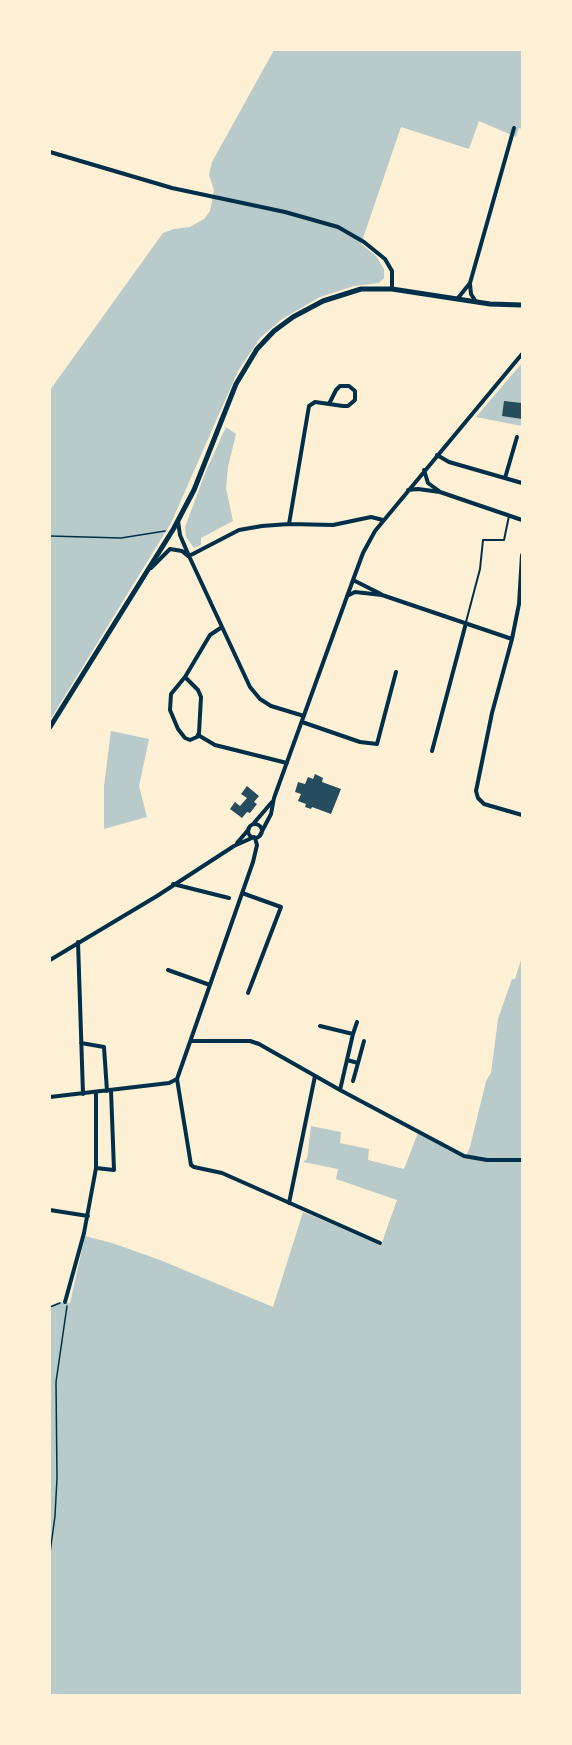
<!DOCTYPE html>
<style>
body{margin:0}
#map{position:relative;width:572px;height:1745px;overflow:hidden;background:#fdf0d5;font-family:"Source Sans 3",sans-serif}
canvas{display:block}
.frame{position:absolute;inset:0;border:51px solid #fdf0d5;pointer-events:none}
</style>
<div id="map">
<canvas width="572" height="1745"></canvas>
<div class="frame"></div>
</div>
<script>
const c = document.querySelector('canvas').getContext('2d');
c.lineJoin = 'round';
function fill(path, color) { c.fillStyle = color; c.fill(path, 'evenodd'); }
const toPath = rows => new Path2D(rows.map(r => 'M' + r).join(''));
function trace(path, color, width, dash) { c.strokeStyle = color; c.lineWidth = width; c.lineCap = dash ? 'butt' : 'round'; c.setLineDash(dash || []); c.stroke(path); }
fill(toPath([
 [274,50,522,50,522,129,519,128,516,137,479,121,469,149,401,127,361,244,376,256,384,269,384,278,379,283,354,286,320,297,282,319,260,338,238,371,171,523,50,720,50,390,163,233,174,229,190,227,204,219,210,211,214,190,209,175,212,162],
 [522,363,522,426,476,417],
 [226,427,236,434,228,467,226,488,233,521,201,538,201,545,194,548,186,537,185,527,206,471],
 [111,731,149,739,139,786,147,817,104,829,104,786],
 [522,957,522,1695,50,1695,50,1306,59,1302,70,1303,85,1236,112,1243,160,1260,273,1307,303,1212,381,1245,397,1200,336,1179,338,1169,303,1162,307,1159,311,1126,341,1132,340,1143,369,1149,368,1160,404,1169,418,1133,448,1150,462,1156,466,1156,470,1147,486,1081,491,1073,498,1019,512,979,515,979]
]), '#b9caca');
fill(toPath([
 [504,401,522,403,522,419,502,416],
 [315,774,323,778,322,782,341,789,331,814,312,807,311,809,305,807,306,804,298,801,301,794,295,792,298,782,305,784,308,777,313,779],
 [247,786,259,796,254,802,257,804,250,813,247,812,242,818,230,809,235,802,240,806,247,798,241,794]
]), '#264d5e');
trace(toPath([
 [50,536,121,538,165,531],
 [50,1307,60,1303],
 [50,1553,55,1516,57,1478,56,1382,67,1306]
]), '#003049', 1.5);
trace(toPath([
 [466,622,480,569,483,540,504,540,509,516]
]), '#003049', 2);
trace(toPath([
 [50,152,172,188,285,212,338,227,364,242,385,259,392,271,392,289],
 [470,284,471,294,476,302],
 [458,298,470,283,514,128],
 [437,455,449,462,522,483],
 [424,470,428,483,439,491],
 [505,478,517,437],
 [408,490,418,489,440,492,522,520],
 [178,521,180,535,189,556,250,687,260,699,271,706,304,716],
 [289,524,309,406,315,402,343,406,348,406,355,400,355,391,349,386,340,386,336,390,329,404],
 [522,555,519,604,512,639,492,713,476,791,478,798,484,804,522,815],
 [189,556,239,530,262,526,289,524,333,525,371,517,383,520],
 [151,568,170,549,182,551,188,556],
 [353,580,381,594],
 [347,596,355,592,382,595,512,639],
 [185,677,198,690,201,697,199,733,197,737,190,740,185,738,178,729,170,710,171,694,185,677],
 [185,677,210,635,222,627],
 [302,722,360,742,377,744,396,672],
 [198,735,215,745,287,763],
 [432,751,466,623],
 [254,823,272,802],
 '248 831a7 7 0 1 1 14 0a7 7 0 1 1-14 0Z',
 [260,835,271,814,274,798,353,580,363,553,375,531,522,354],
 [237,843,249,829],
 [173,884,229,898],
 [242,893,281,907,248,993],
 [78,942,83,1094],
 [50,960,157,896,234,846,254,837],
 [168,970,210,985],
 [320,1026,353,1034,340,1090],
 [353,1034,357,1022],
 [191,1041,250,1041,259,1044,340,1090,464,1156,487,1160,522,1160],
 [81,1043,104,1047,107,1091],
 [347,1060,358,1063,353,1081],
 [358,1063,364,1041],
 [177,1079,191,1165,194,1167,222,1173,380,1243],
 [177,1079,253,862,257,845,255,838],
 [50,1097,169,1083,177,1079],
 [96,1168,114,1170,111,1090],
 [289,1203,315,1076],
 [50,1210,88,1216],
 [65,1302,84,1233,96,1168,96,1092]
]), '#003049', 4);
trace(toPath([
 [50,727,174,528,194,490,236,384,257,349,274,331,293,317,323,301,361,289,392,289,490,304,522,305]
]), '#003049', 5);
</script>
